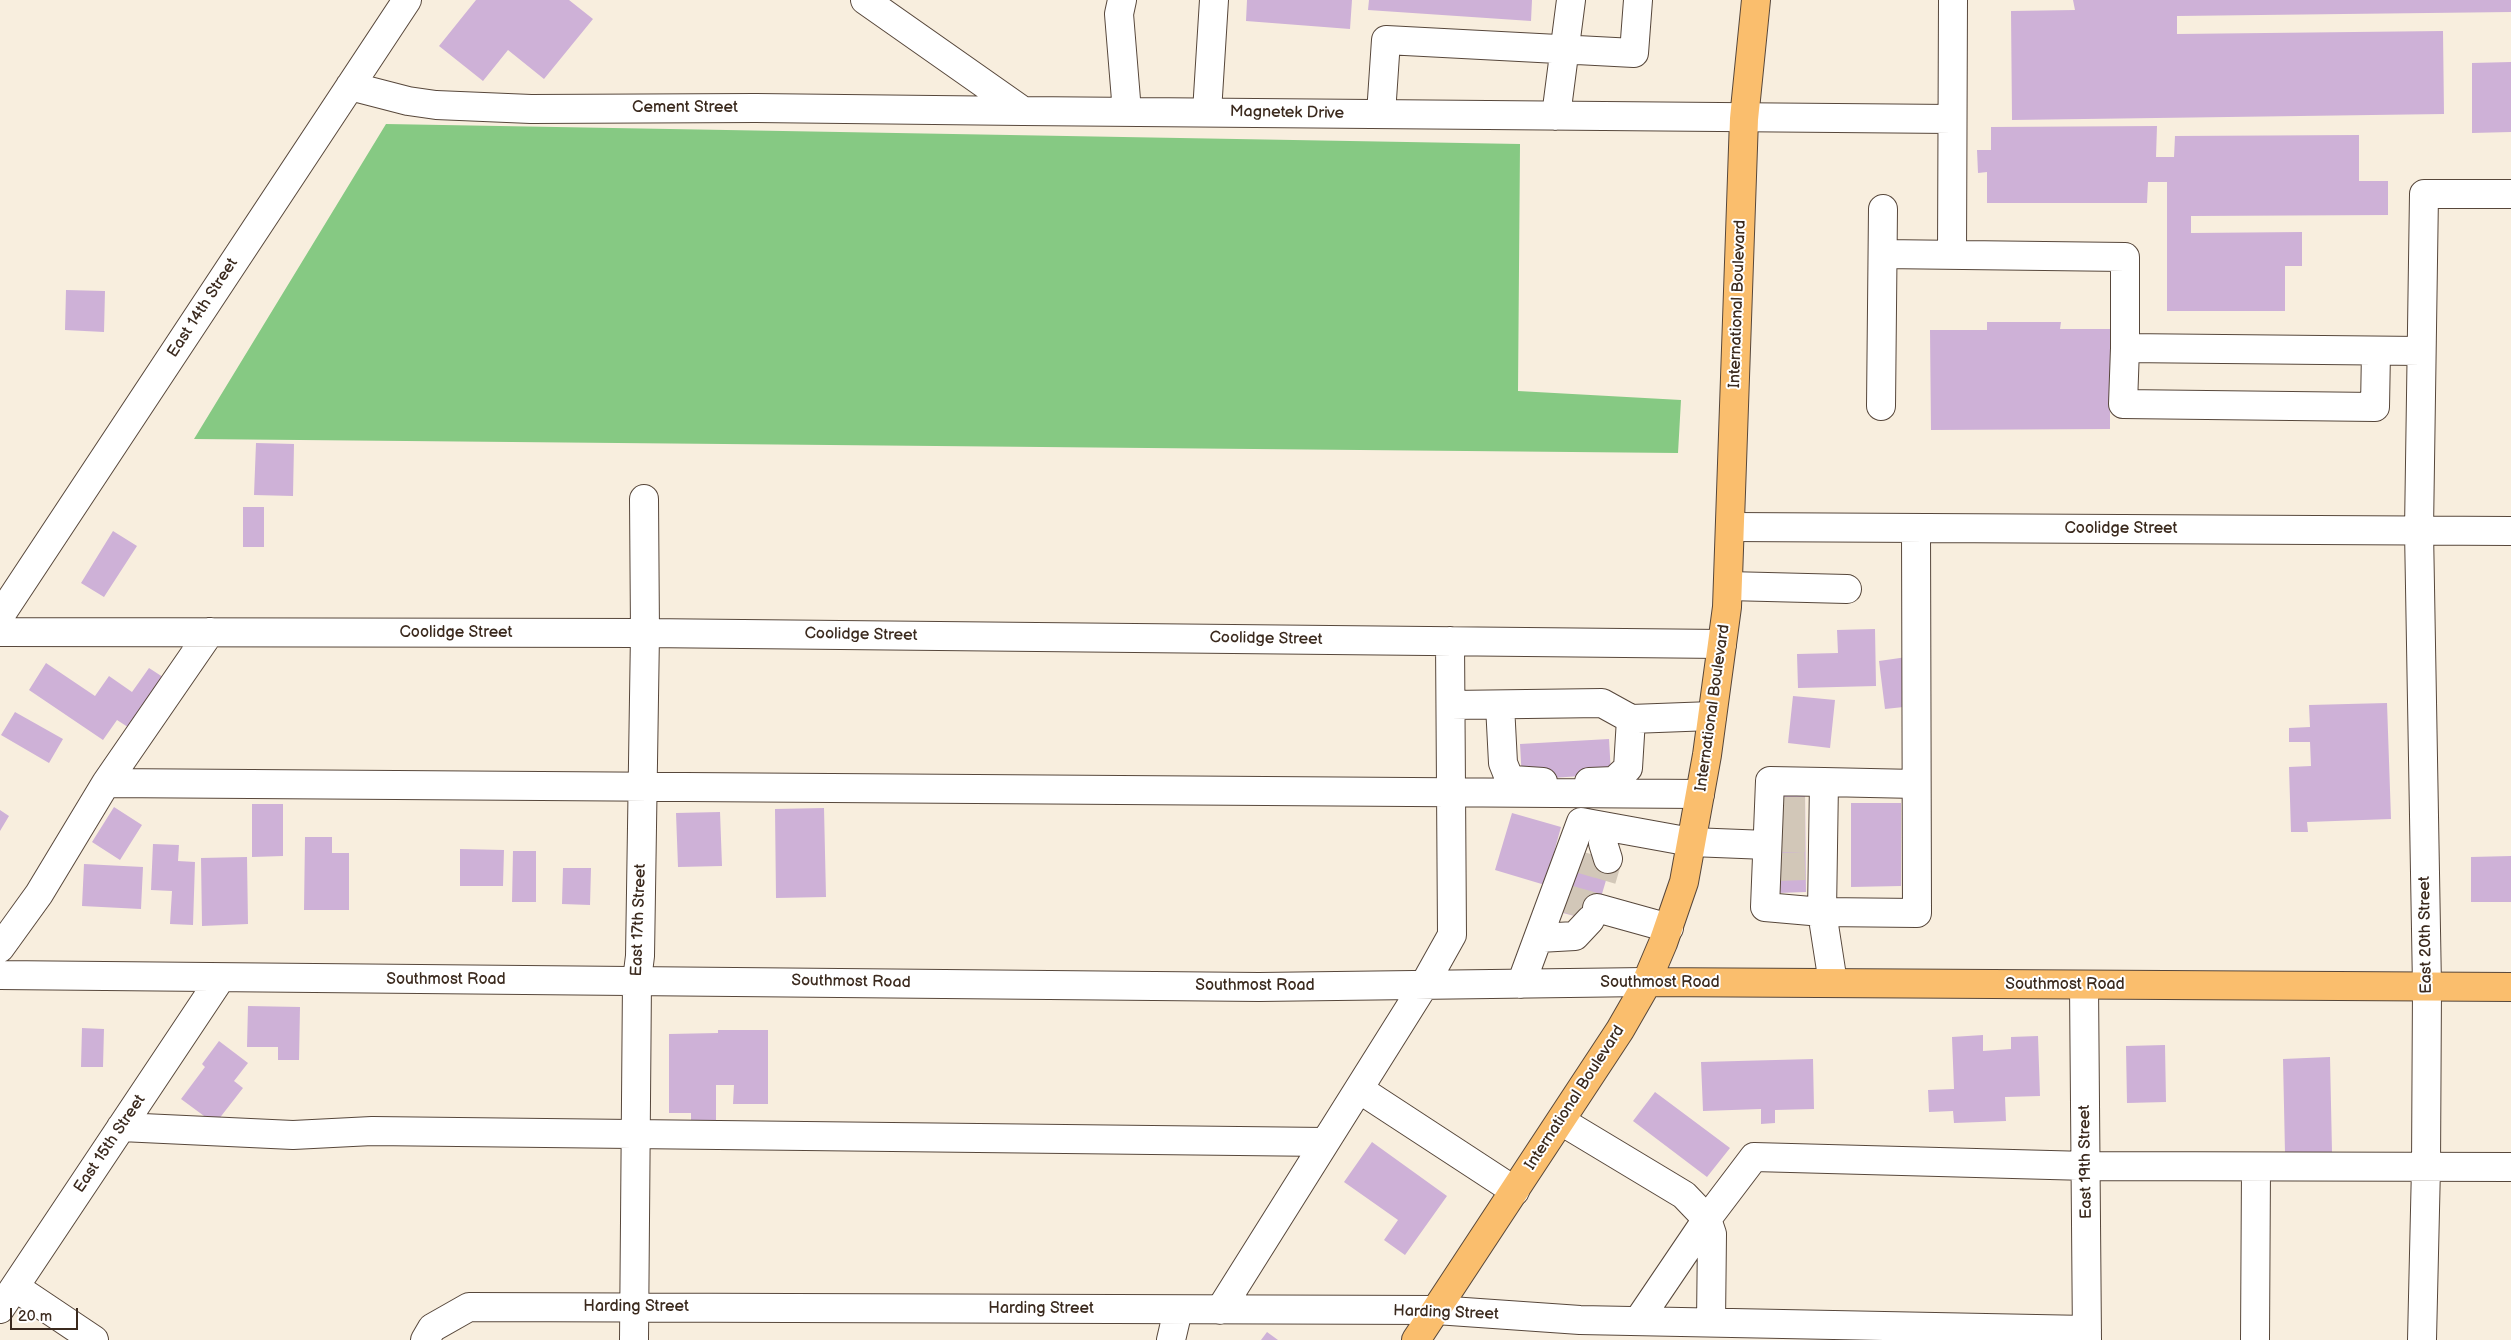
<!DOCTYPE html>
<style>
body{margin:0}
#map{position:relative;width:2511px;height:1340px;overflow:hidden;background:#f8eede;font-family:"Balsamiq Sans",sans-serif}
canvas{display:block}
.scale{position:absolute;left:10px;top:1308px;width:68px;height:22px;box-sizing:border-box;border:2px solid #3b2a1e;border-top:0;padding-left:6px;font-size:15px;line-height:18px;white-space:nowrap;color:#3b2a1e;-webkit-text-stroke:4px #fff;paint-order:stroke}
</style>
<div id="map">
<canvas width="2511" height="1340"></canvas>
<div class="scale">20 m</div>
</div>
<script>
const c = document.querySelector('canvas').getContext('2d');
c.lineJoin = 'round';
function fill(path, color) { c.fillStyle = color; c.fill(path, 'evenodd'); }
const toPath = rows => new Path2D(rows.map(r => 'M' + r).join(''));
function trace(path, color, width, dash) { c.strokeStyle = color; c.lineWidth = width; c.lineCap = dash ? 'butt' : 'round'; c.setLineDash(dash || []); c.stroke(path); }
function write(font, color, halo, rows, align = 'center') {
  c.font = font + ' "Balsamiq Sans",sans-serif'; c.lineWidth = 4; c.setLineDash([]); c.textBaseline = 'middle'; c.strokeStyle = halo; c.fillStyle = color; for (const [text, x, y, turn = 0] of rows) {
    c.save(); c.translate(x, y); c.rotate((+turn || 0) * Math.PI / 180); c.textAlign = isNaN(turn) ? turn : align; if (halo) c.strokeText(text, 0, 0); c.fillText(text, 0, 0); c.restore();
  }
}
fill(toPath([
 [386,124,1520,144,1518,391,1681,400,1678,453,194,439]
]), '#86c983');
fill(toPath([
 [476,0,569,0,593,19,544,79,508,50,483,81,439,46],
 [1247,0,1352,0,1350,29,1246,21],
 [1369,0,1532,0,1531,21,1368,10],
 [2073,0,2511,0,2511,12,2177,16,2177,34,2443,31,2444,114,2012,120,2011,11,2075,10],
 [2511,62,2511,132,2472,133,2472,63],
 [2157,126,2156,157,2174,157,2175,136,2359,135,2359,181,2388,181,2388,215,2191,216,2191,233,2302,232,2302,266,2285,266,2285,311,2167,311,2167,182,2148,182,2147,203,1987,203,1987,172,1978,173,1977,150,1991,150,1991,127],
 [66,290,105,291,104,332,65,330],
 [1987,322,2061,322,2060,329,2110,329,2110,429,1931,430,1930,330,1987,330],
 [256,443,294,444,293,496,254,495],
 [243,507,264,507,264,547,243,547],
 [113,531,137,546,104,597,81,583],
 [1875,629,1876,686,1798,688,1797,654,1838,653,1837,630],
 [1907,657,1913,706,1885,709,1879,661],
 [46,663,95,696,109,676,132,692,149,668,169,681,134,731,117,720,103,740,29,690],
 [1793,696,1835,700,1830,748,1788,743],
 [2387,703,2391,819,2307,822,2308,832,2291,832,2289,767,2311,766,2310,742,2289,742,2289,728,2310,727,2309,705],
 [15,712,63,739,49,763,1,735],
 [1609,739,1611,774,1522,780,1520,744],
 [1805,789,1806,892,1778,893,1776,790],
 [1851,803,1901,803,1901,886,1851,887],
 [252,804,283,804,283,856,252,857],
 [114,807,142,825,120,860,92,842],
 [824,808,826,897,776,898,775,809],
 [0,810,9,816,0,831],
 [720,812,722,866,678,867,676,813],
 [1512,813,1561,827,1545,885,1495,870],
 [305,837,332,837,332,853,349,853,349,910,304,910],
 [153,844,179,845,178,861,195,862,193,925,170,924,172,891,151,890],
 [460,849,504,850,503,886,460,886],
 [513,851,536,851,536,902,512,902],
 [1581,852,1612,860,1594,921,1563,913],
 [2511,856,2511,902,2471,902,2471,857],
 [247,857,248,924,202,926,201,858],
 [84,864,143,867,141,909,82,906],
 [563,868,591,868,590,905,562,904],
 [248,1006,300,1007,299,1060,278,1060,278,1047,247,1047],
 [82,1028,104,1029,103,1067,81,1067],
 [718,1030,768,1030,768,1104,733,1104,734,1085,716,1085,716,1129,691,1129,691,1113,669,1113,669,1034,718,1033],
 [1983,1035,1983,1051,2011,1049,2011,1037,2038,1036,2040,1096,2005,1097,2006,1121,1954,1123,1953,1111,1929,1112,1928,1090,1954,1089,1952,1037],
 [219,1041,248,1063,234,1081,243,1088,215,1124,181,1099,205,1067,202,1064],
 [2165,1045,2166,1102,2127,1103,2126,1046],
 [2330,1057,2332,1152,2285,1153,2283,1059],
 [1813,1059,1814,1109,1775,1110,1775,1123,1761,1124,1761,1109,1703,1111,1701,1062],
 [1655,1092,1730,1148,1707,1177,1633,1121],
 [1372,1142,1447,1196,1405,1255,1384,1240,1398,1220,1344,1182],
 [1267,1332,1278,1340,1261,1340]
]), '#ceb1d7');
trace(toPath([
 [1777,811,1805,811],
 [1777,838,1805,838],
 [1777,867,1806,866],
 [1569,914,1587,853],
 [1590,920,1608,859]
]), '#d2c7b8', 28, [28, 14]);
const minor = toPath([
 [865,0,1023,111,1952,119],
 [1122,0,1119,14,1127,112],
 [350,86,408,101,436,105,531,109,756,108,1023,111],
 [1207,112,1214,0],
 [1381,114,1386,40,1634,53,1638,0],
 [1556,116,1571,0],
 [1883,254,2125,257,2125,348,2421,351],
 [1952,255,1953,0],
 [2125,348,2123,404,2375,407,2376,351],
 [1881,406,1883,209],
 [1731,527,2511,531],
 [1728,586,1847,589],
 [0,616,407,0],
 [0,632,645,633,1722,644],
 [1451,705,1602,703,1631,719,1712,716],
 [1500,705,1503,763,1507,773,1513,780,1543,782],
 [1589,782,1614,781,1628,768,1631,719],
 [1824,782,1916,784],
 [106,783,210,632],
 [1608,827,1603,843,1608,859],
 [1597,908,1669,928],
 [1539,938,1575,936,1590,920],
 [0,948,39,894,106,783,1700,794],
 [0,975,1259,987,1646,982],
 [1833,983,1822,912,1765,907,1770,781,1824,782,1822,912,1917,913,1916,528],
 [1521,984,1581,822,1691,842,1767,845],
 [2084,985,2087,1340],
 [1359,1089,1515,1191],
 [1561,1121,1684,1195,1707,1219,1712,1234,1711,1322],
 [121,1127,293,1135,372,1131,1325,1142],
 [15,1287,94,1340],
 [0,1309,220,979],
 [1220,1310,1424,985,1452,935,1450,641],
 [1638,1321,1707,1219,1754,1157,2087,1166,2511,1167],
 [425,1340,432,1328,469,1307,1436,1310,1580,1320,2087,1330],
 [634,1340,637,980,640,956,645,633,644,499],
 [1171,1340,1178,1310],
 [2255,1340,2256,1167],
 [2422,1340,2426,1167,2427,987,2419,530,2424,194,2511,194]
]);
const major = toPath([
 [1646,982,2511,987],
 [1416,1340,1620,1030,1643,990,1663,943,1684,882,1707,755,1727,607,1744,119,1756,0]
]);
trace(minor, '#57473b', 30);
trace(major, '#57473b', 30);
trace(minor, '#fff', 28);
trace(major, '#fabe6d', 28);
write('16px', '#3b2a1e', '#fff', [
 ["Cement Street",685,108],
 ["Magnetek Drive",1287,113,1],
 ["International Boulevard",1738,304,-88],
 ["East 14th Street",203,308,-57],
 ["Coolidge Street",2121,529],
 ["Coolidge Street",456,633],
 ["Coolidge Street",861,635,1],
 ["Coolidge Street",1266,639,1],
 ["International Boulevard",1713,708,-82],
 ["East 17th Street",639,920,-88],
 ["East 20th Street",2426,935,-91],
 ["Southmost Road",446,980],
 ["Southmost Road",851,982,1],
 ["Southmost Road",1660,983],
 ["Southmost Road",2065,985],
 ["Southmost Road",1255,986],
 ["International Boulevard",1575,1098,-57],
 ["East 15th Street",110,1144,-56],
 ["East 19th Street",2086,1162,-91],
 ["Harding Street",636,1307],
 ["Harding Street",1041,1309],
 ["Harding Street",1446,1313,2]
]);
</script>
